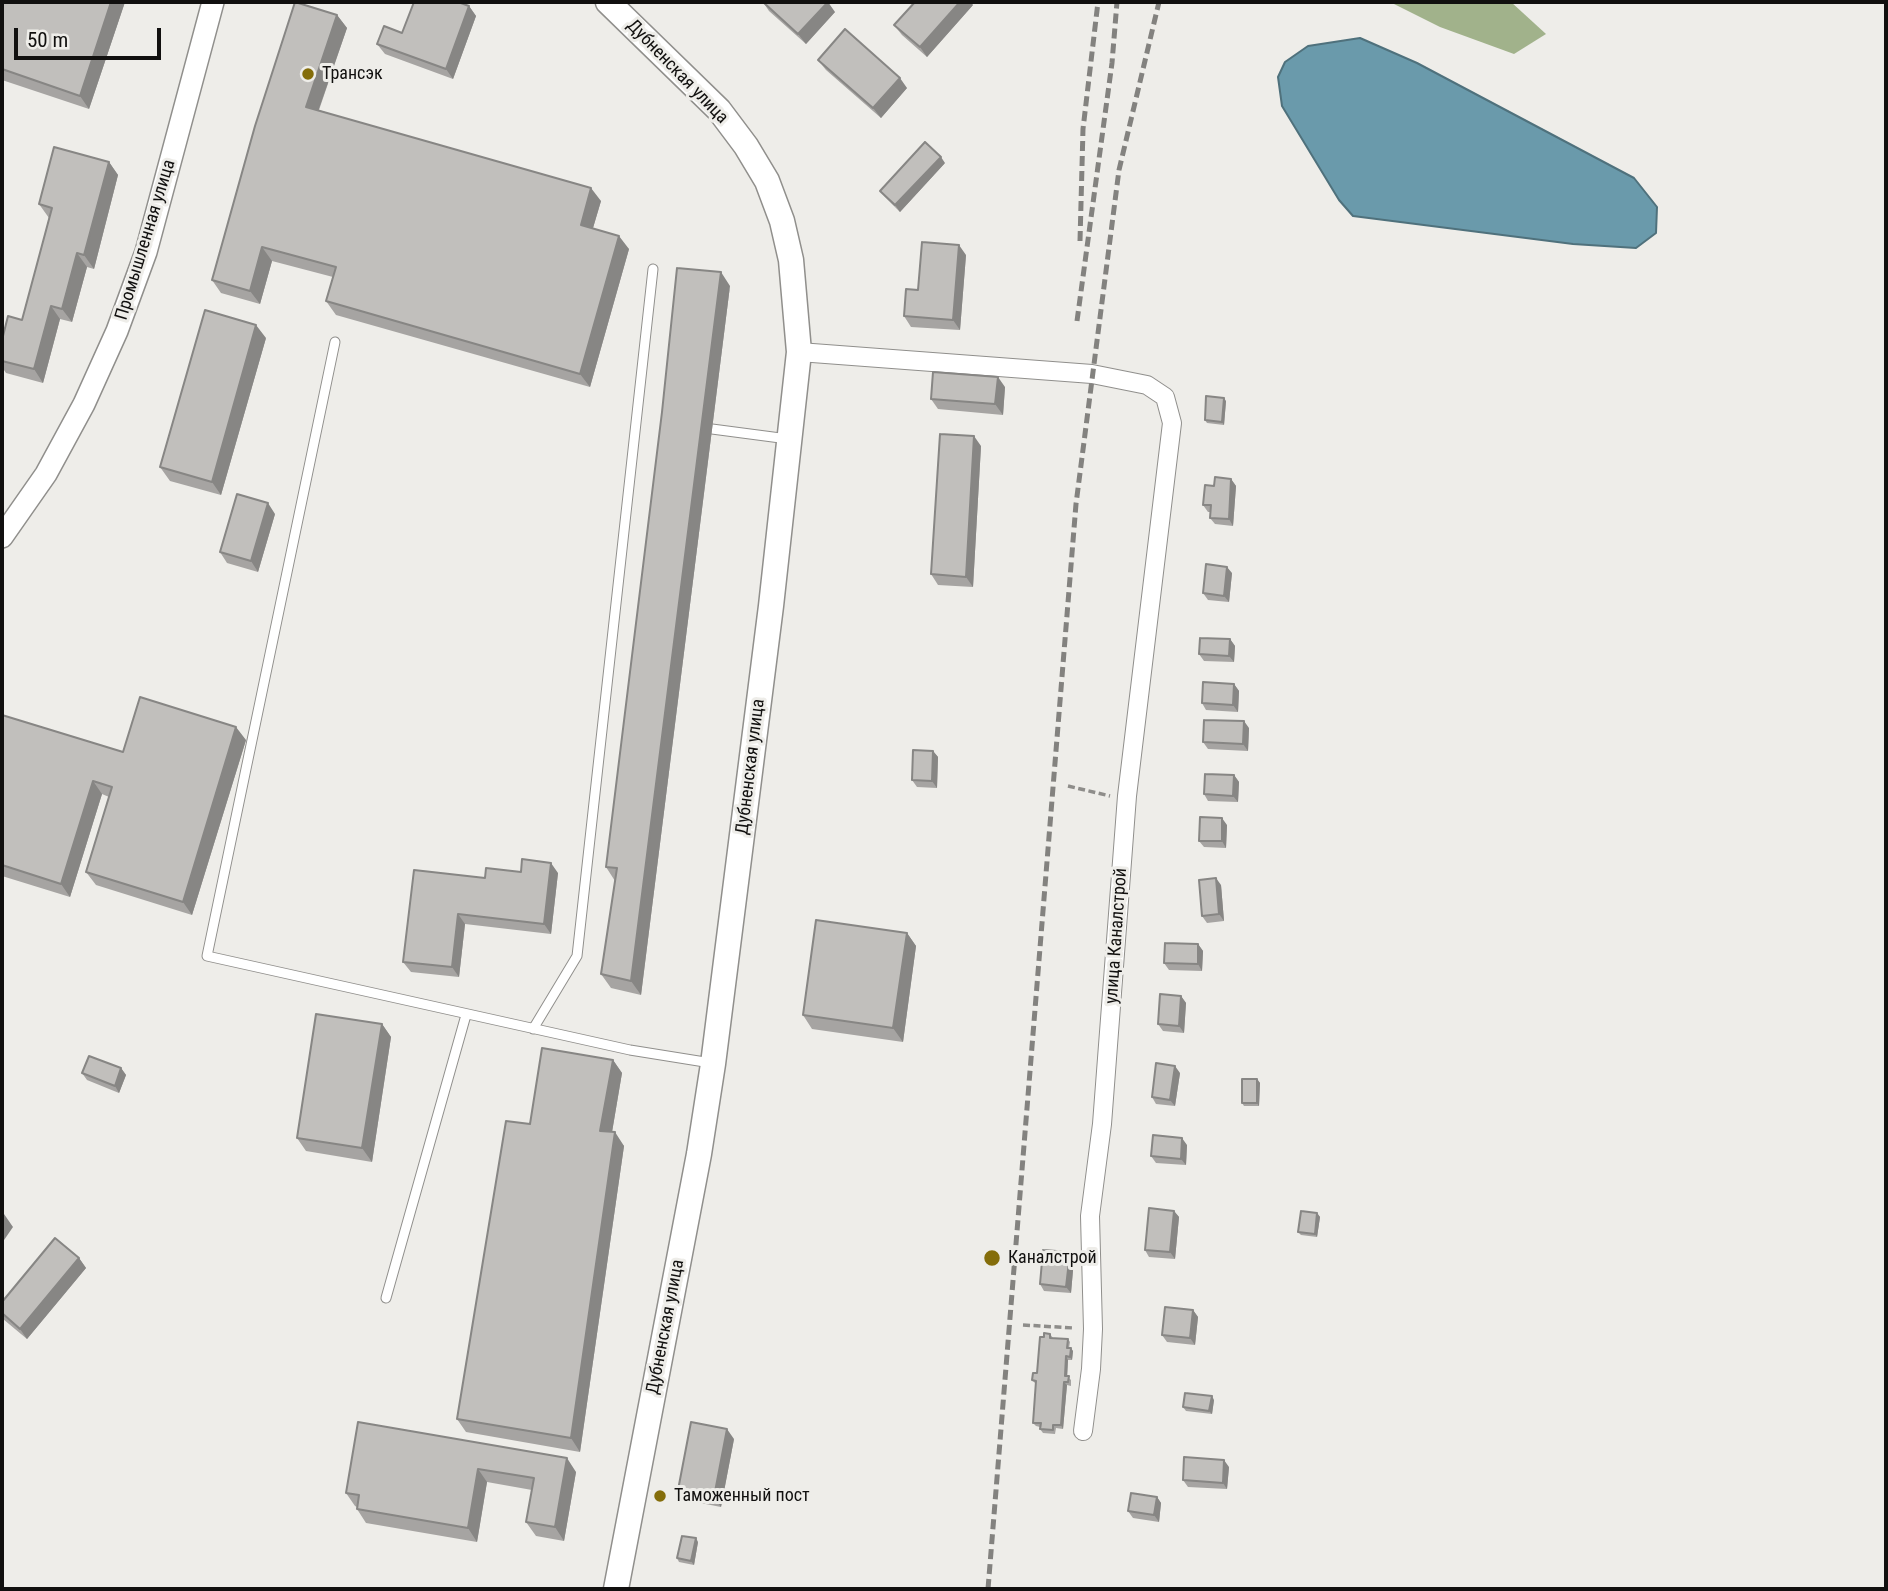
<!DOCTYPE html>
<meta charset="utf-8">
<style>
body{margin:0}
#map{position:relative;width:1888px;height:1591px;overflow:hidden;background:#eeede9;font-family:"Roboto Condensed",sans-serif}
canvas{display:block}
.frame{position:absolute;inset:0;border:4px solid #11100f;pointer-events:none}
.scale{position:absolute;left:14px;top:28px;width:147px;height:32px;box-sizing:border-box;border:4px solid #11100f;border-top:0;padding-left:9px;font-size:21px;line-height:24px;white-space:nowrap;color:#11100f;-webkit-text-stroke:5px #eeede9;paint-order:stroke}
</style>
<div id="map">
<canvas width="1888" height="1591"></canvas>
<div class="frame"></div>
<div class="scale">50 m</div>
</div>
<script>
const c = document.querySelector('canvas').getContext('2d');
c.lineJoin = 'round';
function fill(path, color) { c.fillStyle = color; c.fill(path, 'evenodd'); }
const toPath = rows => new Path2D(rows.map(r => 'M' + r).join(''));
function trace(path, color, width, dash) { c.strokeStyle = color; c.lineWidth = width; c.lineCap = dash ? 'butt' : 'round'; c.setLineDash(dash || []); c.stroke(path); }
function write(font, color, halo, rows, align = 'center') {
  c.font = font + ' "Roboto Condensed",sans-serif'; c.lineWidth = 6; c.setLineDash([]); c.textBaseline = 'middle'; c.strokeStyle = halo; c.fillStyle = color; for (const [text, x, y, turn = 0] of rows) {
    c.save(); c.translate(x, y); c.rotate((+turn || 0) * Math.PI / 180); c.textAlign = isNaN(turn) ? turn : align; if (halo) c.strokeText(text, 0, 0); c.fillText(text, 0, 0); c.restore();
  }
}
fill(toPath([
 [1390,2,1511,2,1546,34,1514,54,1440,27]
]), '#a1b28b');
const water = toPath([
 [1360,38,1417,63,1634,178,1657,207,1656,233,1636,248,1573,244,1353,216,1339,200,1282,106,1278,77,1285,62,1308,46,1360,38]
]);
fill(water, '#6a9aab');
trace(water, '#4f717c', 2);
const service = toPath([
 [335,342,207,956,630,1050,711,1063],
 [712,429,788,439],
 [533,1029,577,956,653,269],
 [386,1298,466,1015]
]);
const minor = toPath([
 [799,352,1092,374,1147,385,1165,397,1172,423,1127,796,1102,1124,1090,1216,1093,1329,1091,1369,1083,1431]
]);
const tertiary = toPath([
 [2,537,46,474,84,404,117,331,146,252,213,2]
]);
const secondary = toPath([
 [608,2,719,110,746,146,767,181,782,221,791,260,799,352,771,606,713,1064,699,1154,616,1589]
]);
trace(service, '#908f8c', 11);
trace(minor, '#908f8c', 20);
trace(tertiary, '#908f8c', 24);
trace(secondary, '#908f8c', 27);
trace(toPath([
 [1068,786,1110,796],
 [1023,1325,1074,1328]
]), '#8e8d8a', 3.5, [7, 3.5]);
trace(service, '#fff', 9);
trace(minor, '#fff', 18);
trace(tertiary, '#fff', 21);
trace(secondary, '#fff', 24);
trace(toPath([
 [1080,241,1083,129,1098,2],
 [1077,321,1112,63,1117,2],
 [988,1589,1076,504,1119,170,1159,2]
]), '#83827f', 5, [10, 5]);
fill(toPath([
 [2,2,125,2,89,109,2,80],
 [763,2,835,12,806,44,769,11],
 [973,5,927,57,902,35,894,25],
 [469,6,476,16,453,79,385,54,377,44],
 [337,15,347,28,319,110,601,201,593,228,629,249,590,387,336,315,326,301,333,277,272,261,260,304,221,293,212,280],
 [818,60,907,88,881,118,826,70],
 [109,162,118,175,94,269,87,267,72,322,60,319,43,383,6,373,2,367,2,340,22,320,49,218,39,204],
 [945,163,900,212,885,197,880,191],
 [966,255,960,330,911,327,904,316,918,290],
 [730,286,641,995,611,988,601,974,615,881,606,867],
 [266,338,221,495,170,481,160,467],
 [1005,387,1003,415,938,409,931,399],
 [1226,401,1224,425,1207,423,1205,420],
 [981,446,973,587,938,585,931,574],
 [1231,479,1236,486,1233,526,1215,524,1210,518,1211,512,1208,512,1203,505,1214,486],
 [275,514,258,572,227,563,220,552],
 [1232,573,1229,602,1208,600,1203,593],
 [1230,639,1235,646,1234,662,1204,661,1199,654],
 [1234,684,1239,691,1238,712,1206,710,1202,703],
 [2,715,123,752,246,740,192,915,96,885,86,872,109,797,102,794,70,897,2,876],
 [1249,728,1248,751,1208,749,1203,742],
 [933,751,938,757,937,788,917,787,912,780],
 [1234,775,1239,782,1238,802,1208,801,1204,794],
 [1227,825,1226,848,1204,847,1199,841],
 [521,872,558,873,551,934,465,924,459,977,411,972,403,962,485,878],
 [1221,885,1224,921,1207,923,1202,916],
 [907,933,916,946,903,1042,812,1029,803,1015],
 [1198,944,1203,951,1202,971,1169,970,1164,963],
 [1181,996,1186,1003,1184,1033,1163,1031,1158,1024],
 [382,1024,391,1037,372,1162,306,1151,297,1138],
 [613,1060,622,1073,612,1132,624,1146,580,1452,466,1432,457,1419,530,1124],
 [121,1068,126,1075,119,1093,87,1080,82,1073],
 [1180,1073,1175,1106,1156,1104,1152,1097],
 [1257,1079,1260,1083,1259,1106,1244,1106,1242,1103],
 [1187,1145,1186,1165,1156,1163,1151,1156],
 [1174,1211,1179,1217,1175,1259,1149,1257,1145,1250],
 [1317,1213,1320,1217,1317,1237,1301,1235,1298,1232],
 [79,1258,86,1268,27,1339,3,1319,2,1317,2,1302],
 [1074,1259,1071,1293,1044,1291,1040,1284],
 [1193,1310,1198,1317,1195,1345,1167,1342,1162,1335],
 [1050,1334,1053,1338,1068,1339,1070,1342,1069,1348,1073,1351,1072,1360,1068,1360,1067,1376,1071,1380,1071,1386,1067,1385,1063,1429,1056,1428,1055,1434,1043,1433,1040,1429,1040,1427,1036,1426,1033,1423,1036,1384,1032,1380,1037,1373,1044,1337],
 [1214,1400,1212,1414,1186,1411,1183,1407],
 [358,1422,576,1472,564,1541,536,1536,526,1522,532,1490,487,1482,477,1542,366,1523,357,1509,357,1507,355,1506,346,1493],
 [734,1439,721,1507,685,1500,678,1490],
 [1229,1467,1227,1489,1188,1487,1183,1480],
 [1157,1497,1161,1503,1159,1522,1133,1518,1128,1511],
 [698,1542,694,1565,679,1562,677,1558]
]), '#a6a4a2');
fill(toPath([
 [111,2,125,2,89,109,80,96],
 [828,2,835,12,806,44,798,34],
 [960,2,971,2,973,5,927,57,920,47],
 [469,6,476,16,453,79,446,69],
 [337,15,347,28,315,120,306,107],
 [900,78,907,88,881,118,873,108],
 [941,157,945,163,900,212,895,205],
 [109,162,118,175,94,269,84,255],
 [591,188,601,201,590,238,581,225],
 [619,236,629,249,590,387,580,374],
 [959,245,966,255,960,330,953,320],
 [262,247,272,261,260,304,250,291],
 [77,253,87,267,72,322,62,309],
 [721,272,730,286,641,995,631,981],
 [51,306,60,319,43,383,34,369],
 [256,325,266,338,221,495,212,482],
 [998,377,1005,387,1003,415,995,404],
 [1224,398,1226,401,1224,425,1222,422],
 [974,436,981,446,973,587,966,577],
 [1231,479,1236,486,1233,526,1229,519],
 [268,503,275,514,258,572,251,561],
 [1227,567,1232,573,1229,602,1224,596],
 [1230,639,1235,646,1234,662,1229,656],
 [1234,684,1239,691,1238,712,1233,705],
 [1244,721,1249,728,1248,751,1243,744],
 [236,727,246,740,192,915,183,902],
 [933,751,938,757,937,788,932,781],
 [1234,775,1239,782,1238,802,1233,796],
 [93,781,102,794,70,897,61,884],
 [1222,818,1227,825,1226,848,1222,841],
 [551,863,558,873,551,934,544,924],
 [1216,878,1221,885,1224,921,1219,914],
 [458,914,465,924,459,977,452,967],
 [907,933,916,946,903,1042,893,1028],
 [1198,944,1203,951,1202,971,1198,964],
 [1181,996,1186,1003,1184,1033,1179,1026],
 [382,1024,391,1037,372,1162,362,1148],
 [613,1060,622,1073,610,1144,600,1131],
 [1175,1066,1180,1073,1175,1106,1170,1100],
 [121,1068,126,1075,119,1093,115,1086],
 [1257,1079,1260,1083,1259,1106,1257,1103],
 [615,1132,624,1146,580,1452,571,1438],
 [1182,1138,1187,1145,1186,1165,1181,1159],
 [1174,1211,1179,1217,1175,1259,1170,1252],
 [1317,1213,1320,1217,1317,1237,1315,1234],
 [4,1214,13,1227,2,1243,2,1216],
 [1070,1252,1074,1259,1071,1293,1066,1287],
 [79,1258,86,1268,27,1339,20,1329],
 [1193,1310,1198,1317,1195,1345,1190,1338],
 [1071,1348,1073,1351,1072,1360,1070,1357],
 [1066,1356,1068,1360,1067,1379,1065,1376],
 [1064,1382,1067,1385,1063,1429,1061,1425],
 [1212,1396,1214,1400,1212,1414,1209,1411],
 [727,1429,734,1439,721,1507,714,1497],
 [567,1458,576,1472,564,1541,555,1527],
 [1224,1460,1229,1467,1227,1489,1223,1483],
 [478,1469,487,1482,477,1542,468,1528],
 [1157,1497,1161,1503,1159,1522,1154,1515],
 [696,1538,698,1542,694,1565,691,1561]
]), '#878684');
const building = toPath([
 [2,2,111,2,80,96,2,69,2,2],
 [295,2,337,15,306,107,591,188,581,225,619,236,580,374,326,301,336,267,262,247,250,291,212,280,255,126,295,2],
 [414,2,458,2,469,6,446,69,377,44,384,26,402,33,414,2],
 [763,2,828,2,798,34,763,2],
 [915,2,960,2,920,47,894,25,915,2],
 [845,29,900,78,873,108,818,60,845,29],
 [925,142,941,157,895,205,880,191,925,142],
 [54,147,109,162,84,255,77,253,62,309,51,306,34,369,2,361,2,340,8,316,22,320,52,208,39,204,54,147],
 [922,242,959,245,953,320,904,316,906,289,918,290,922,242],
 [677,268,721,272,631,981,601,974,617,868,606,867,662,412,677,268],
 [205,310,256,325,212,482,160,467,205,310],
 [933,372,998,377,995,404,931,399,933,372],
 [1206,396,1224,398,1222,422,1205,420,1206,396],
 [940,434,974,436,966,577,931,574,940,434],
 [1215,477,1231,479,1229,519,1210,518,1211,505,1203,505,1205,485,1214,486,1215,477],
 [237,494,268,503,251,561,220,552,237,494],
 [1206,564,1227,567,1224,596,1203,593,1206,564],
 [1200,638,1230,639,1229,656,1199,654,1200,638],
 [1203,682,1234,684,1233,705,1202,703,1203,682],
 [140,697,236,727,183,902,86,872,112,787,93,781,61,884,2,865,2,715,123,752,140,697],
 [1204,720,1244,721,1243,744,1203,742,1204,720],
 [913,750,933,751,932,781,912,780,913,750],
 [1205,774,1234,775,1233,796,1204,794,1205,774],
 [1200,817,1222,818,1222,841,1199,841,1200,817],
 [522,859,551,863,544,924,458,914,452,967,403,962,414,870,485,878,486,868,521,872,522,859],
 [1216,878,1219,914,1202,916,1199,880,1216,878],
 [816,920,907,933,893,1028,803,1015,816,920],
 [1165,943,1198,944,1198,964,1164,963,1165,943],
 [1160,994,1181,996,1179,1026,1158,1024,1160,994],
 [316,1014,382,1024,362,1148,297,1138,316,1014],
 [542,1048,613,1060,600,1131,615,1132,571,1438,457,1419,506,1121,530,1124,542,1048],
 [89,1056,121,1068,115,1086,82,1073,89,1056],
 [1156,1063,1175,1066,1170,1100,1152,1097,1156,1063],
 [1242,1079,1257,1079,1257,1103,1242,1103,1242,1079],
 [1153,1135,1182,1138,1181,1159,1151,1156,1153,1135],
 [1149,1208,1174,1211,1170,1252,1145,1250,1149,1208],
 [1301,1211,1317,1213,1315,1234,1298,1232,1301,1211],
 [55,1238,79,1258,20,1329,2,1313,2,1302,55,1238],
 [1043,1250,1070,1252,1066,1287,1040,1284,1043,1250],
 [1165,1307,1193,1310,1190,1338,1162,1335,1165,1307],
 [1044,1333,1050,1334,1050,1338,1068,1339,1067,1348,1071,1348,1070,1357,1066,1356,1065,1376,1069,1376,1068,1382,1064,1382,1061,1425,1053,1425,1053,1430,1040,1429,1041,1423,1033,1423,1036,1381,1032,1380,1033,1373,1037,1373,1040,1337,1044,1337,1044,1333],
 [1185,1393,1212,1396,1209,1411,1183,1407,1185,1393],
 [358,1422,567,1458,555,1527,526,1522,534,1478,478,1469,468,1528,357,1509,359,1495,346,1493,358,1422],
 [691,1422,727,1429,714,1497,678,1490,691,1422],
 [1184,1457,1224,1460,1223,1483,1183,1480,1184,1457],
 [1131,1493,1157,1497,1154,1515,1128,1511,1131,1493],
 [682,1536,696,1538,691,1561,677,1558,682,1536]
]);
fill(building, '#c1bfbc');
trace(building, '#878684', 2);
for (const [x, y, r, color] of [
 [308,74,7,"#846d0a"],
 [992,1258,9,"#846d0a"],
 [660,1496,7,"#846d0a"]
]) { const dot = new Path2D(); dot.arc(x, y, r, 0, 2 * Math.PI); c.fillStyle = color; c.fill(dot); trace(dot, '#eeede9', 2.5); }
write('18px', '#11100f', '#eeede9', [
 ["Дубненская улица",677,72,46],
 ["Промышленная улица",146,240,-73],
 ["Дубненская улица",751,767,-83],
 ["улица Каналстрой",1117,936,-86],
 ["Дубненская улица",666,1327,-79]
]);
write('18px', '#11100f', '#eeede9', [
 ["Трансэк",322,74],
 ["Каналстрой",1008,1258],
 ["Таможенный пост",674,1496]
], 'left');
</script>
